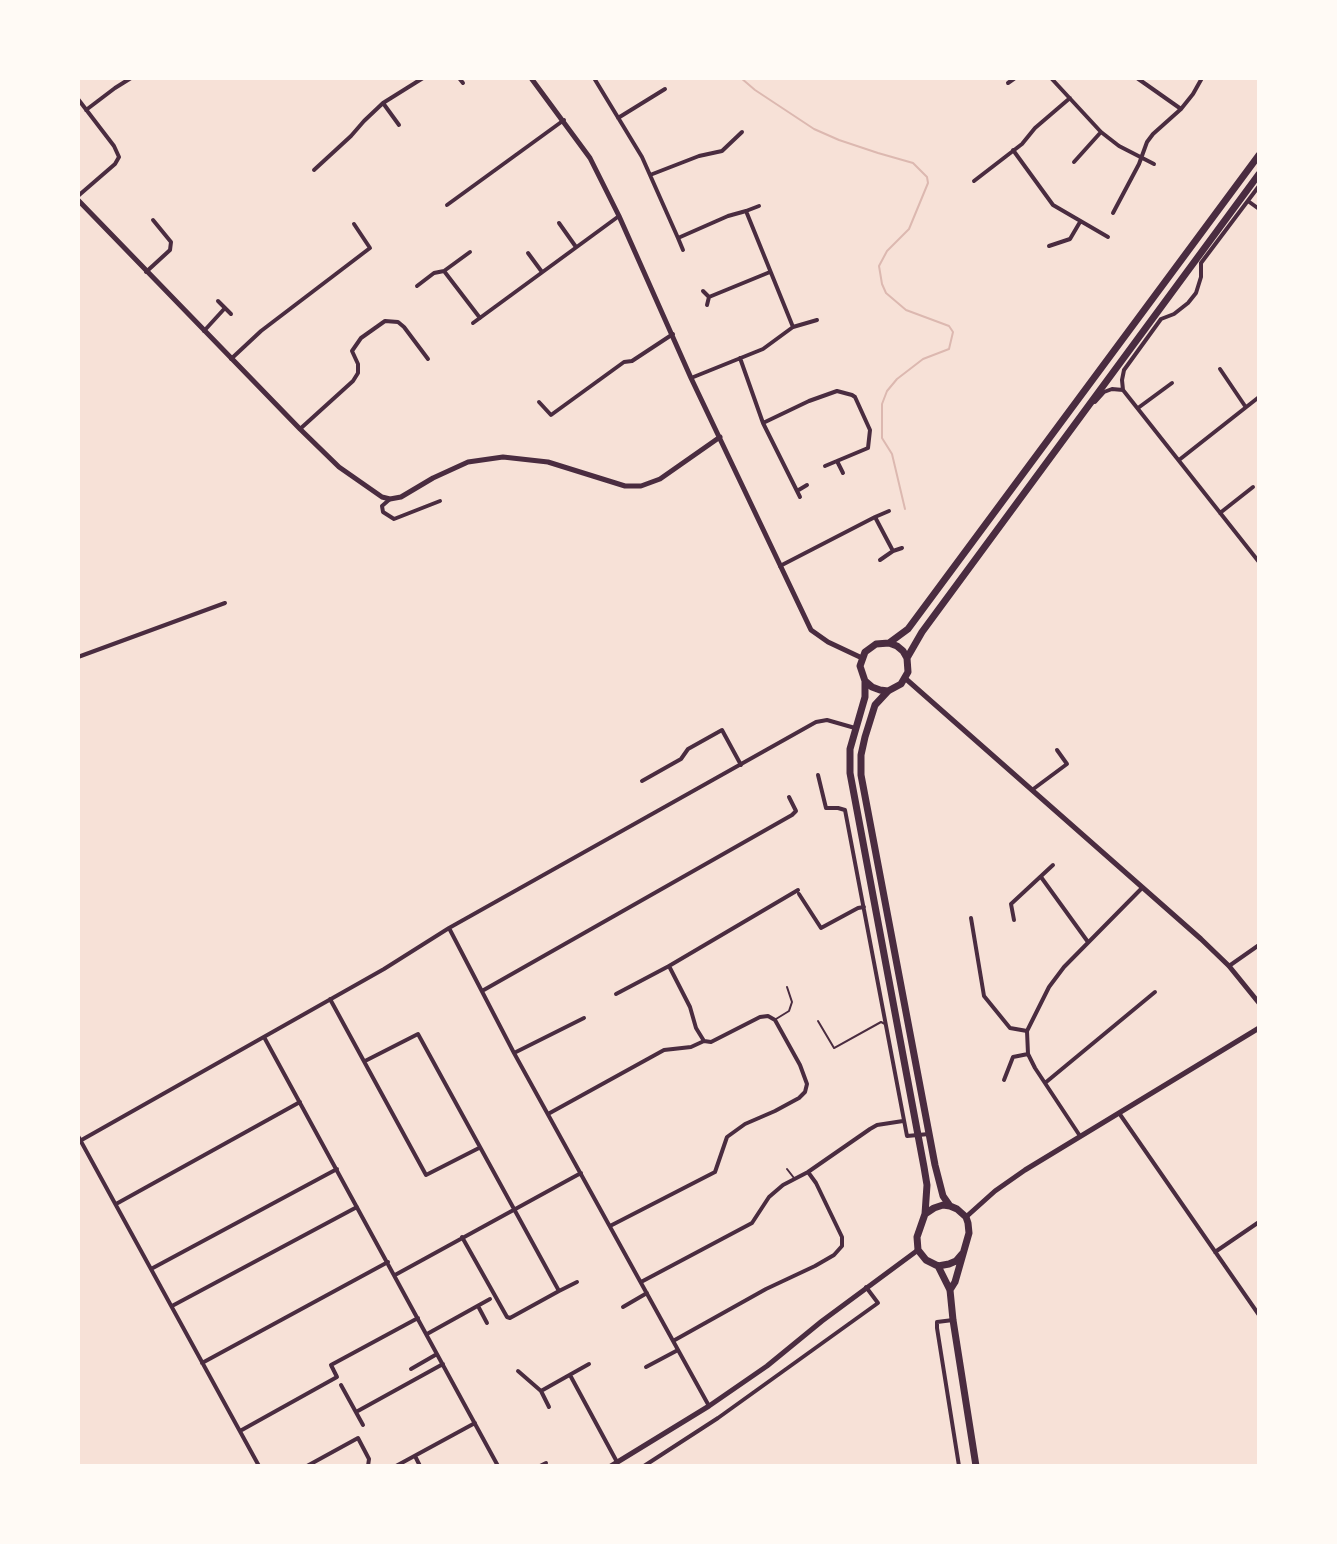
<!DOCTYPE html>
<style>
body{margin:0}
#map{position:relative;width:1337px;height:1544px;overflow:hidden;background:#f7e1d7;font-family:Manrope,sans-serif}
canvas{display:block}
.frame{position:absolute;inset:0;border:80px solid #fffaf5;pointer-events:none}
</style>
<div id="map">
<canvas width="1337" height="1544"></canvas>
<div class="frame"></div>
</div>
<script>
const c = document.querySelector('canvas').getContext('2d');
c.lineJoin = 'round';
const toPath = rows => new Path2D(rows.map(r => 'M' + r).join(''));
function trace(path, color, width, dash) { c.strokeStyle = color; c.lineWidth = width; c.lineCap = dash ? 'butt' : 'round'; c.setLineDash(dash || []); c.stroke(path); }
trace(toPath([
 [741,78,755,90,814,129,839,140,878,153,913,163,927,177,928,183,909,229,887,251,879,266,882,284,886,293,906,310,949,326,953,332,949,349,923,359,897,379,887,391,882,404,882,438,892,454,905,509]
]), '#dcb8b0', 2);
trace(toPath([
 [776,1019,789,1011,792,1002,787,987],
 [818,1021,834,1048,881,1022,885,1024],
 [787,1169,794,1178]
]), '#4a2c40', 2);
trace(toPath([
 [459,78,463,83],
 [594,78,642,157,678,238,728,216,746,211,793,327],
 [1051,78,1101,132,1119,146,1154,164],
 [1137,78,1181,109],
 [1008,83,1015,78],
 [78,99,114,146,119,157,115,164,78,196],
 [383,103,399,125],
 [86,110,115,88,131,78],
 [618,118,665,89],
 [1013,150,1053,205,1108,237],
 [1074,162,1101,132],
 [314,170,351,136,364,121,383,103,423,78],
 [650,175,699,156,722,151,742,132],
 [974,181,1022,144,1035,128,1070,98],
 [1248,201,1259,209],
 [447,205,564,120],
 [746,211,759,206],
 [1113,213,1139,164,1147,142,1153,134,1181,109,1193,94,1202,78],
 [559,223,576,247],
 [678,238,683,250],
 [1049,246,1070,239,1080,222],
 [528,253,542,272],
 [444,271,480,318],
 [146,272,170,250,171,242,153,220],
 [417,286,434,273,444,271,470,252],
 [703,291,709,297,707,305],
 [709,297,770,272],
 [218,301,231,314],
 [473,323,619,216],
 [204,331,225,308],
 [740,358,763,423,800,497],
 [231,359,261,331,370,248,354,224],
 [1220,369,1245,406],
 [691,378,763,349,793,327,817,320],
 [1123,390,1122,380,1124,370,1161,319,1174,314,1188,303,1196,293,1201,277,1201,263,1259,186],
 [1123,390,1259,562],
 [539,402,551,415,624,362,632,361,673,334],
 [1095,402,1104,392,1112,389,1123,390],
 [1138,408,1172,383],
 [763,423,809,401,837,391,852,395,855,397,870,430,868,448,825,466],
 [300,429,353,381,358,373,358,364,352,351,361,338,385,321,398,322,404,327,428,359],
 [1179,460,1259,397],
 [837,461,843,473],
 [797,491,807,485],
 [390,499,382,506,383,512,394,519,440,501],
 [1220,513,1253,487],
 [875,517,889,511],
 [880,560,893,551,902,548],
 [780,566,875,517,893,551],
 [78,657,225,603],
 [818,775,826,808,838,808,845,810,907,1136,929,1134],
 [642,781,681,759,688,749,722,730,741,765],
 [1032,790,1067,764,1057,750],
 [1041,877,1088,942],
 [799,894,821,928,858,908,864,907],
 [971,918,984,996,1010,1028,1027,1031],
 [1014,920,1011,904,1053,865],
 [449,928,514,1053,709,1406],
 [1229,966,1259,945],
 [482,991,792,815,796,811,789,797],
 [616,994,669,966],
 [330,999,426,1175,479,1148],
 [264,1037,498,1466],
 [704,1041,696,1028,690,1007,669,966,798,890],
 [514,1053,584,1018],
 [365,1061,418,1034,559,1291,577,1282],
 [1004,1080,1013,1057,1028,1054],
 [1045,1083,1155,992],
 [1119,1113,1259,1315],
 [548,1114,664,1050,691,1047,704,1041,711,1042,760,1017,768,1016,775,1020,800,1065,807,1084,805,1092,799,1098,775,1111,745,1124,727,1137,715,1172,610,1226],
 [78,1136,259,1466],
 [1080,1136,1035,1068,1028,1054,1027,1031,1049,987,1064,967,1142,888],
 [78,1142,384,969,449,928,816,722,827,720,855,728],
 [116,1204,300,1102],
 [462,1237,507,1317,510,1318,559,1291],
 [1215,1252,1259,1222],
 [151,1269,337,1169],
 [395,1275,581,1173],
 [641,1282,752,1223,769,1197,783,1185,808,1172,870,1129,877,1125,903,1121],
 [172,1306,357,1207],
 [478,1306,487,1323],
 [623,1307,647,1293],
 [953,1320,937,1322,937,1328,959,1466],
 [427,1334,490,1299],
 [673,1341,766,1289,815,1266,834,1255,842,1246,842,1237,816,1183,808,1172],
 [202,1363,388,1262],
 [646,1367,678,1350],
 [411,1369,437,1354],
 [518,1371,541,1391,549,1407],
 [570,1375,617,1462],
 [341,1385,363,1425],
 [541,1391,589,1364],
 [356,1412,443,1364],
 [240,1431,337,1377,331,1365,418,1318],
 [415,1456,420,1466],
 [307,1466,358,1438,369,1459,368,1466],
 [396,1466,475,1423],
 [540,1466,546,1463],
 [644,1466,718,1418,878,1303,866,1287]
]), '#4a2c40', 4);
trace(toPath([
 [531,78,590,158,619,216,691,378,811,630,828,642,862,658],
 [78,200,300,429,339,467,382,497,390,499,401,497,433,478,468,462,503,457,548,462,625,486,641,486,660,479,720,437],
 [906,679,1201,939,1229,966,1259,1003],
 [966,1217,995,1191,1025,1170,1259,1028],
 [611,1466,709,1406,767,1366,822,1321,918,1250]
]), '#4a2c40', 5);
trace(toPath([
 [889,643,897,646,903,651,907,658,908,672,901,684,888,691,875,705,865,737,861,755,861,775,935,1165,943,1196,950,1206],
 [907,658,922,632,1259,174],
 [865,682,865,697,850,749,850,773,924,1167,927,1185,925,1214],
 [888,691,880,690,872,687,865,681,860,666,865,652,876,644,889,643,908,629,1259,155],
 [938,1266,950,1290,953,1320,976,1466],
 [950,1290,955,1282,969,1233,968,1223,966,1217,957,1209,950,1206,943,1205,934,1208,925,1214,917,1237,918,1250,926,1260,938,1266,949,1264,956,1261,962,1254]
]), '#4a2c40', 7);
</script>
